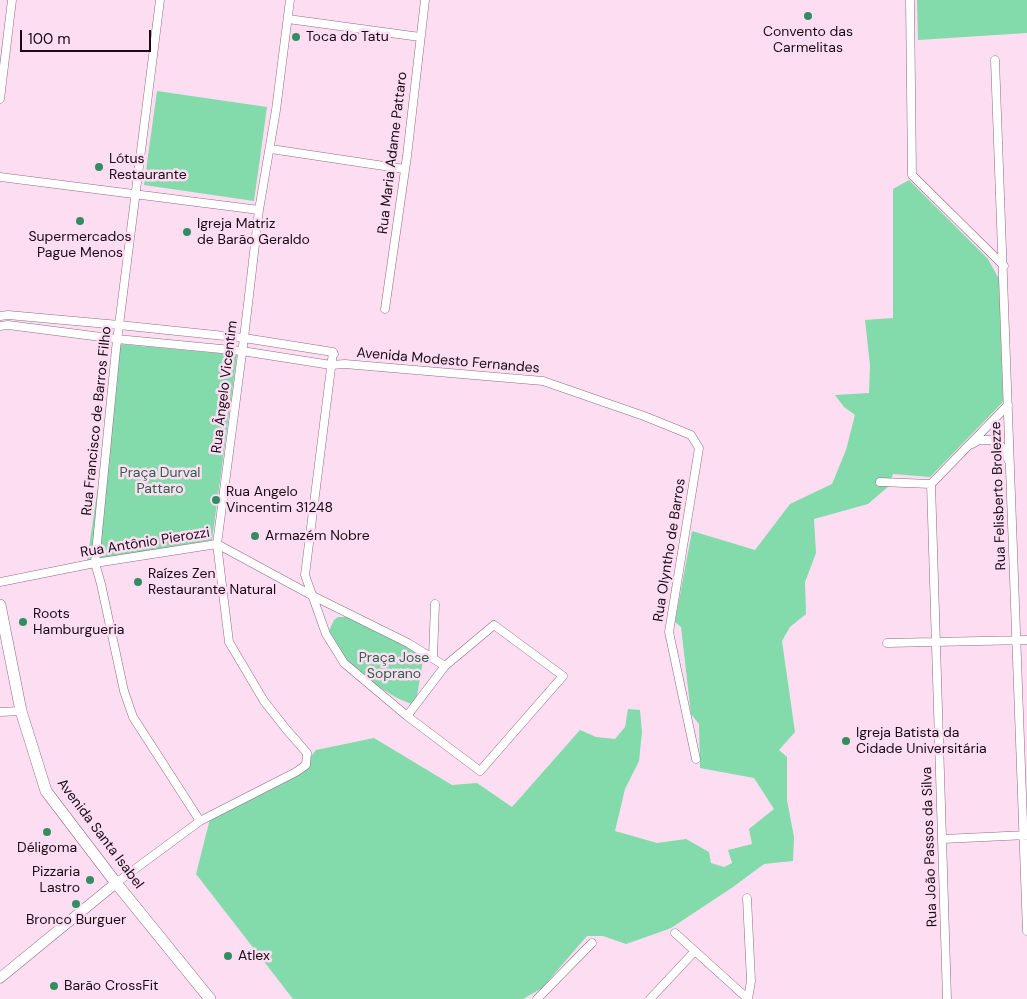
<!DOCTYPE html>
<meta charset="utf-8">
<style>
body{margin:0}
#map{position:relative;width:1027px;height:999px;overflow:hidden;background:#fdddf2;font-family:"DM Sans",sans-serif}
canvas{display:block}
.scale{position:absolute;left:20px;top:30px;width:131px;height:22px;box-sizing:border-box;border:2px solid #180b14;border-top:0;padding-left:6px;font-size:15px;line-height:18px;white-space:nowrap;color:#180b14;-webkit-text-stroke:4px #fdddf2;paint-order:stroke}
</style>
<div id="map">
<canvas width="1027" height="999"></canvas>
<div class="scale">100 m</div>
</div>
<script>
const c = document.querySelector('canvas').getContext('2d');
c.lineJoin = 'round';
function fill(path, color) { c.fillStyle = color; c.fill(path, 'evenodd'); }
const toPath = rows => new Path2D(rows.map(r => 'M' + r).join(''));
function trace(path, color, width, dash) { c.strokeStyle = color; c.lineWidth = width; c.lineCap = dash ? 'butt' : 'round'; c.setLineDash(dash || []); c.stroke(path); }
function write(font, color, halo, rows, align = 'center') {
  c.font = font + ' "DM Sans",sans-serif'; c.lineWidth = 5; c.setLineDash([]); c.textBaseline = 'middle'; c.strokeStyle = halo; c.fillStyle = color; for (const [text, x, y, turn = 0] of rows) {
    c.save(); c.translate(x, y); c.rotate((+turn || 0) * Math.PI / 180); c.textAlign = isNaN(turn) ? turn : align; if (halo) c.strokeText(text, 0, 0); c.fillText(text, 0, 0); c.restore();
  }
}
fill(toPath([
 [917,0,1027,0,1027,33,918,40],
 [157,91,267,107,254,201,144,185],
 [909,180,988,259,999,279,1003,402,930,477,893,474,889,486,868,504,814,519,816,553,805,582,806,614,790,627,782,641,795,732,779,750,787,757,787,800,794,837,793,861,764,864,733,887,671,928,649,936,626,944,603,936,587,936,542,988,523,999,293,999,196,874,210,819,298,773,316,750,374,738,452,785,477,783,512,807,580,730,596,737,615,739,625,727,628,709,640,710,642,732,639,761,625,789,615,831,657,843,686,839,709,852,711,863,724,867,732,863,728,850,752,844,749,829,774,809,754,778,700,768,699,724,691,714,681,627,675,622,692,531,755,550,790,504,832,484,846,450,855,415,844,407,835,395,869,393,870,365,865,320,893,318,893,189],
 [119,344,237,355,212,540,87,561],
 [338,617,350,617,424,654,417,696,415,702,411,704,397,698,379,687,346,661,329,631,334,620]
]), '#83daab');
const minor = toPath([
 [160,0,116,349,95,563,101,584,124,691,133,717,200,821],
 [910,0,912,175,1004,266],
 [288,19,420,37],
 [995,60,1027,931],
 [0,99,12,0],
 [271,149,404,169],
 [0,177,259,210],
 [385,309,407,156,425,0],
 [0,316,8,315,119,325,244,338,333,352,334,354],
 [0,326,8,325,117,339,242,351,331,365,345,364,543,381,644,416,691,435,699,448,669,632,696,759],
 [333,352,305,575,326,634,344,663,407,716,480,771,563,676,494,625,445,666,407,716],
 [972,444,979,440,991,440,1001,446,1009,461],
 [880,482,931,484,1008,405],
 [931,484,947,999],
 [0,582,95,563,217,544,313,596,408,643,445,666],
 [887,643,1027,640],
 [433,657,435,604],
 [0,712,21,711],
 [943,839,1027,835],
 [116,883,200,821,296,772,306,765,307,753,286,729,264,701,229,642,217,544,244,338,259,210,276,110,290,0],
 [747,898,751,981,748,999],
 [675,933,748,999],
 [537,999,592,943],
 [650,999,695,951]
]);
const tertiary = toPath([
 [0,978,116,883]
]);
const secondary = toPath([
 [0,605,21,711,46,791,116,883,210,999]
]);
trace(minor, '#8f6c83', 9);
trace(tertiary, '#8f6c83', 11);
trace(secondary, '#8f6c83', 12);
trace(minor, '#fff', 8);
trace(tertiary, '#fff', 10);
trace(secondary, '#fff', 11);
for (const [x, y, r, color] of [
 [808,16,5,"#348d62"],
 [296,37,5,"#348d62"],
 [99,167,5,"#348d62"],
 [80,221,5,"#348d62"],
 [187,232,5,"#348d62"],
 [216,500,5,"#348d62"],
 [255,536,5,"#348d62"],
 [138,582,5,"#348d62"],
 [23,622,5,"#348d62"],
 [846,741,5,"#348d62"],
 [47,832,5,"#348d62"],
 [90,880,5,"#348d62"],
 [76,904,5,"#348d62"],
 [228,956,5,"#348d62"],
 [54,986,5,"#348d62"]
]) { const dot = new Path2D(); dot.arc(x, y, r, 0, 2 * Math.PI); c.fillStyle = color; c.fill(dot); trace(dot, '#fdddf2', 2); }
write('14px', '#180b14', '#fdddf2', [
 ["Convento das",808,32,"center"],
 ["Carmelitas",808,48,"center"],
 ["Toca do Tatu",306,37],
 ["Lótus",109,159],
 ["Restaurante",109,175],
 ["Igreja Matriz",197,224],
 ["de Barão Geraldo",197,240],
 ["Supermercados",80,237,"center"],
 ["Pague Menos",80,253,"center"],
 ["Rua Angelo",226,492],
 ["Vincentim 31248",226,508],
 ["Armazém Nobre",265,536],
 ["Raízes Zen",148,574],
 ["Restaurante Natural",148,590],
 ["Roots",33,614],
 ["Hamburgueria",33,630],
 ["Igreja Batista da",856,733],
 ["Cidade Universitária",856,749],
 ["Déligoma",47,848,"center"],
 ["Pizzaria",80,872,"right"],
 ["Lastro",80,888,"right"],
 ["Bronco Burguer",76,920,"center"],
 ["Atlex",238,956],
 ["Barão CrossFit",64,986]
], 'left');
write('14px', '#180b14', '#fdddf2', [
 ["Rua Maria Adame Pattaro",393,153,-83],
 ["Avenida Modesto Fernandes",448,361,5],
 ["Rua Ângelo Vicentim",225,387,-83],
 ["Rua Francisco de Barros Filho",97,421,-84],
 ["Rua Felisberto Brolezze",999,496,-92],
 ["Rua Antônio Pierozzi",145,543,-9],
 ["Rua Olyntho de Barros",670,550,-81],
 ["Avenida Santa Isabel",100,834,53],
 ["Rua João Passos da Silva",930,847,-92]
]);
write('14px', '#2d6247', '#fdddf2', [
 ["Praça Durval",160,473],
 ["Pattaro",160,489],
 ["Praça Jose",394,658],
 ["Soprano",394,674]
]);
</script>
